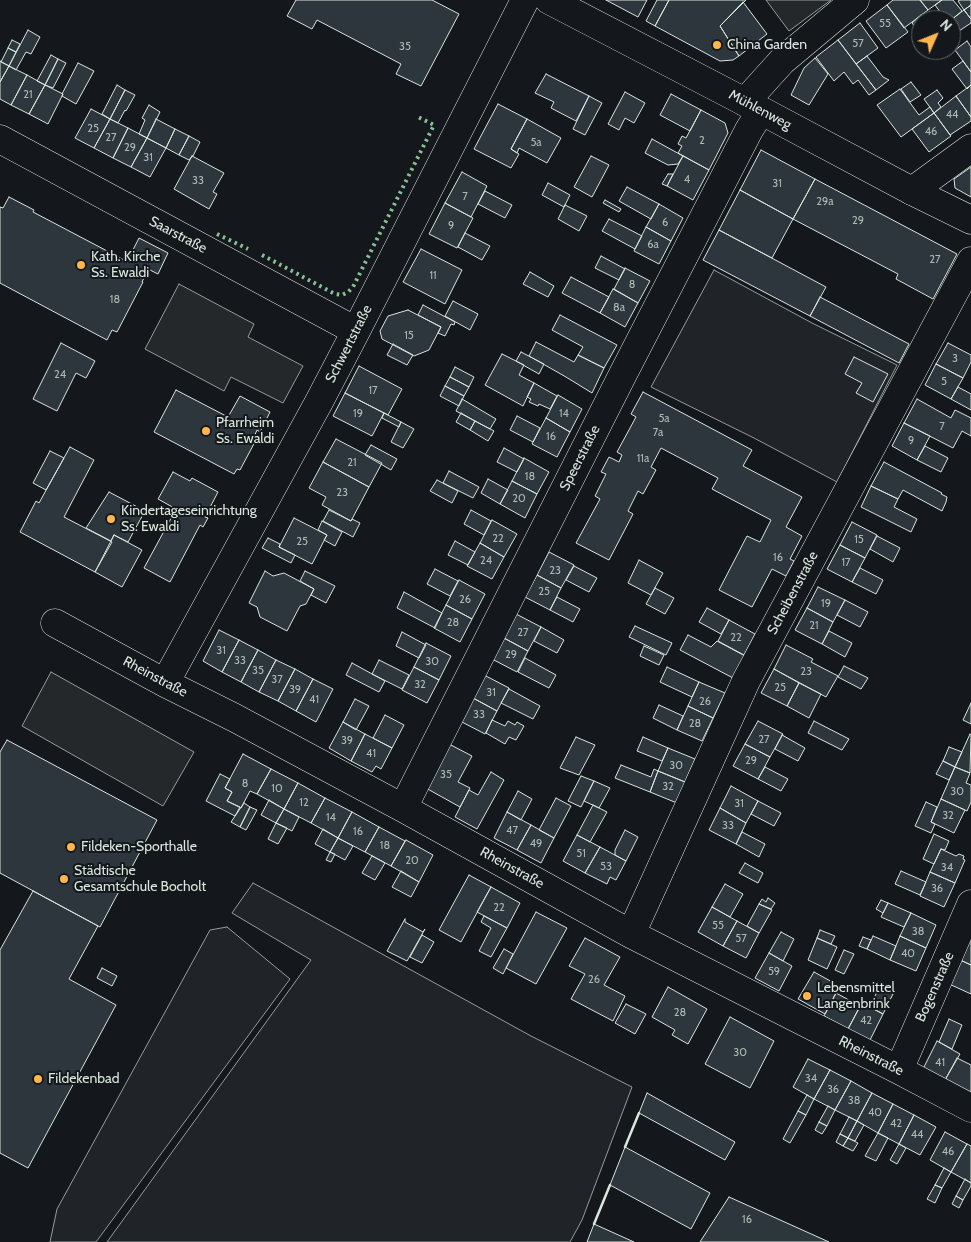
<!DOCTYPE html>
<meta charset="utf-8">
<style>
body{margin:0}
#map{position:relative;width:971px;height:1242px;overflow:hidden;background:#14181c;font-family:Cabin,sans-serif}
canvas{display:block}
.north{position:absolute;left:911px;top:10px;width:50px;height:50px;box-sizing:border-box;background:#14181c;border:1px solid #626a69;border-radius:50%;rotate:46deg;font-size:14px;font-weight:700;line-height:20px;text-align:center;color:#d8e6dc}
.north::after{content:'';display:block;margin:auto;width:18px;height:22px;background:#ffb74d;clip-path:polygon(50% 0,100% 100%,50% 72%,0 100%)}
</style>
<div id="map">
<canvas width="971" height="1242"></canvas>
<div class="north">N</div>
</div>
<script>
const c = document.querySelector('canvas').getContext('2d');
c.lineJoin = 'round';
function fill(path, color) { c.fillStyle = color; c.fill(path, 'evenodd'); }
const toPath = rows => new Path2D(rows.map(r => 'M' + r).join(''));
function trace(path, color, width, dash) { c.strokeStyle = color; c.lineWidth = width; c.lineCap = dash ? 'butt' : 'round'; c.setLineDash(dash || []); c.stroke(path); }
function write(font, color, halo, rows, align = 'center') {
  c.font = font + ' Cabin,sans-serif'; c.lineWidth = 4; c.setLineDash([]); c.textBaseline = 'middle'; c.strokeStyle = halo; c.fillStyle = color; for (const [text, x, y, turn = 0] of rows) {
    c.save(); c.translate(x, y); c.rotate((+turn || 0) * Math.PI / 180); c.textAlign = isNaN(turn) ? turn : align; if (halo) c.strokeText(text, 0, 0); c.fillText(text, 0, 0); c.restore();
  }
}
const green = toPath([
 [714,270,812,323,897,365,837,482,754,438,651,387,714,270],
 [253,883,531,1036,632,1087,582,1220,570,1242,107,1242,311,960,232,913,253,883],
 [227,927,290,979,96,1242,50,1242,57,1209,210,930,227,927]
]);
fill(green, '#202428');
trace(green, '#939e99', 1);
const parking = toPath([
 [766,0,831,0,789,31,766,0],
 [179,284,254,324,248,337,303,366,283,403,231,377,224,391,145,349,179,284],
 [51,672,194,752,163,806,22,726,51,672]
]);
fill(parking, '#24282b');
trace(parking, '#939e99', 1);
const building = toPath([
 [296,0,432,0,459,14,421,86,396,74,401,64,317,20,312,29,287,16,296,0],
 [606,0,647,0,638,17,606,0],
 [657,0,669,0,655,26,646,21,657,0],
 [669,0,746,0,720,26,739,56,733,60,720,61,655,26,669,0],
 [893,0,920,0,928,10,904,28,887,5,893,0],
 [920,0,942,0,928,10,920,0],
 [942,0,953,0,962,11,951,20,946,20,935,5,942,0],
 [960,0,971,0,971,5,964,10,958,1,960,0],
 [743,2,767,34,739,56,720,26,743,2],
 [887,5,908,32,886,48,866,21,887,5],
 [971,5,971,19,964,10,971,5],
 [964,10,971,19,971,23,959,31,951,20,964,10],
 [921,15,924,20,921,20,921,35,912,23,921,15],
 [860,23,878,48,856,64,838,40,860,23],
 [28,30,40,37,31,54,26,52,16,70,9,66,28,30],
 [12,40,20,44,16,52,8,48,12,40],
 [838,40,876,90,869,95,858,80,853,84,844,72,834,81,816,57,838,40],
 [967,41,971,47,971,72,955,50,967,41],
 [8,48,16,52,9,66,1,62,8,48],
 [51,55,58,59,45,85,37,81,51,55],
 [867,56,883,77,889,80,876,90,856,64,867,56],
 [815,58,828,74,809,105,791,95,804,68,815,58],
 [58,59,66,63,53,88,45,85,58,59],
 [0,61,9,66,0,82,0,61],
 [963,61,971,72,971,85,967,89,952,69,963,61],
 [78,63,94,71,76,104,62,96,63,94,62,94,78,63],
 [9,66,27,75,11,105,0,99,0,82,9,66],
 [546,74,589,96,576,121,551,108,554,102,535,93,546,74],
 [27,75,45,85,29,114,11,105,27,75],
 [911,82,921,95,910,102,901,89,911,82],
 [45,85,63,94,48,124,29,114,45,85],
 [117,85,125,90,110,119,102,114,117,85],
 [971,85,971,117,956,96,971,85],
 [900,89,919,115,930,107,934,113,901,137,877,105,900,89],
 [125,90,135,95,126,111,125,110,118,123,110,119,125,90],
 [937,90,943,98,938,103,941,107,934,113,924,99,937,90],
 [625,92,645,103,634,123,625,118,619,130,608,124,625,92],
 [671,94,701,110,690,131,660,115,671,94],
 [589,96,602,103,585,135,573,129,589,96],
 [956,96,971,117,971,121,950,135,934,113,956,96],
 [498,104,527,119,511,149,519,154,511,168,474,149,498,104],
 [149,105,160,112,147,138,139,134,145,120,142,118,149,105],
 [91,109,110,119,94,148,75,138,91,109],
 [701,110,725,123,728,133,709,170,678,153,682,146,678,144,682,136,686,138,701,110],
 [934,113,951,136,929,152,912,129,934,113],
 [110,119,128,128,113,158,94,148,110,119],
 [156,119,175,129,166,148,147,138,156,119],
 [527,119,561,138,547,163,519,148,517,153,511,149,527,119],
 [128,128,147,138,131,167,113,158,128,128],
 [175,129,189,136,179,155,166,148,175,129],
 [189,136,200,142,193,156,192,156,189,160,179,155,189,136],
 [147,138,166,148,150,177,131,167,147,138],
 [652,139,683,156,678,164,668,165,645,153,652,139],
 [761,150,815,179,793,219,740,190,761,150],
 [192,156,224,173,213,192,217,194,209,209,174,189,192,156],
 [591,156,609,165,592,197,574,187,591,156],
 [683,156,709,170,693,200,667,186,683,156],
 [971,167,971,197,955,188,954,179,971,167],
 [462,172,487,186,471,217,445,203,462,172],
 [668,174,673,174,667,186,662,184,668,174],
 [815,179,957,254,933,299,896,279,898,274,793,219,815,179],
 [548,183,570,195,564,207,542,195,548,183],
 [627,187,659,204,651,219,619,201,627,187],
 [740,190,793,219,772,258,719,230,740,190],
 [485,191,512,205,505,218,478,204,485,191],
 [9,197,34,210,33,212,128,262,130,259,129,258,139,238,168,253,158,274,148,269,142,282,143,282,117,332,112,330,107,340,0,283,0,207,3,208,9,197],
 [605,200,621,209,619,212,603,203,605,200],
 [445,203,473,218,457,248,429,234,445,203],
 [659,204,683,218,671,241,646,227,659,204],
 [565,205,587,216,579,231,558,219,565,205],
 [609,219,642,236,635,249,602,231,609,219],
 [646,227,671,241,659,264,634,251,646,227],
 [719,230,826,287,810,316,703,260,719,230],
 [465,233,490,246,482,260,458,247,465,233],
 [421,249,462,270,445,304,403,282,421,249],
 [601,256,625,269,619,280,595,268,601,256],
 [625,268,650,281,638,303,614,289,625,268],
 [530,272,554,286,548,297,523,284,530,272],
 [571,277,609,297,600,313,562,293,571,277],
 [613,289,638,303,625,327,600,313,613,289],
 [820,297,909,344,899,363,810,316,820,297],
 [453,301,478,314,470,330,445,316,453,301],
 [423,305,455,322,454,325,451,324,445,336,438,333,441,327,418,315,423,305],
 [408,310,441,327,429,350,414,356,382,339,380,331,388,316,408,310],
 [560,315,617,345,604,368,578,355,583,347,552,330,560,315],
 [536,342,574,362,578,355,604,368,592,393,566,377,529,356,536,342],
 [61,343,95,361,86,378,76,373,57,411,33,399,61,343],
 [948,343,971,355,971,362,963,378,936,364,948,343],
 [393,344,413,355,407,365,387,355,393,344],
 [521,352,544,364,539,374,516,361,521,352],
 [502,354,524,365,519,375,534,383,523,406,485,385,502,354],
 [854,357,888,374,873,402,856,393,862,383,845,374,854,357],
 [936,364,963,378,951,399,925,385,936,364],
 [359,366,402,389,388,415,345,393,359,366],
 [455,367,474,377,469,387,450,377,455,367],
 [450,377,469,387,464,396,445,386,450,377],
 [534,383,557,396,550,409,539,404,538,406,529,402,531,399,527,397,534,383],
 [445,386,464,396,459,406,440,396,445,386],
 [958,387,971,394,971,410,951,399,958,387],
 [176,390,228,417,240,396,270,412,260,432,257,430,254,437,257,438,240,470,237,469,234,474,154,432,176,390],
 [643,392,752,450,743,466,802,497,786,527,802,536,790,559,794,561,786,576,772,569,752,607,719,590,747,536,760,542,771,520,712,489,718,478,661,448,651,467,656,470,643,494,638,491,628,511,633,514,609,560,576,543,600,499,595,496,606,474,601,472,609,457,619,462,622,455,617,452,636,417,631,414,643,392],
 [345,393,384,413,372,436,333,416,345,393],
 [558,395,582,409,570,432,546,418,558,395],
 [462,399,496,419,490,429,456,411,462,399],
 [917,399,951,418,955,410,971,418,971,436,962,431,953,448,904,423,917,399],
 [384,413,401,422,399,427,382,418,384,413],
 [461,413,475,421,470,430,456,422,461,413],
 [517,416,540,428,533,442,510,430,517,416],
 [546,418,570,432,557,457,532,444,546,418],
 [475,421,494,431,488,441,470,430,475,421],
 [401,422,414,429,403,448,391,442,401,422],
 [904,423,930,436,917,460,892,446,904,423],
 [336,439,382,463,369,487,323,462,336,439],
 [371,445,397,459,391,470,365,455,371,445],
 [925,446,948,458,941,472,917,460,925,446],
 [70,447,94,460,64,517,112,542,95,572,20,532,36,501,39,503,70,447],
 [504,448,524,459,517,472,497,462,504,448],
 [50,451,64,458,46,490,33,483,50,451],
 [524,458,549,472,537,494,512,481,524,458],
 [323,462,369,487,351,521,322,505,326,497,309,488,323,462],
 [884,462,942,493,941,494,947,497,946,502,942,511,903,490,898,499,871,486,884,462],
 [449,471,479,487,473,498,443,483,449,471],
 [173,472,190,481,192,478,218,492,205,517,208,518,203,527,200,525,170,582,144,568,176,509,158,499,173,472],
 [488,479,508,490,500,504,481,493,488,479],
 [437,480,458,491,452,503,430,491,437,480],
 [512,481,537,494,525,518,500,504,512,481],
 [871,486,898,499,894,507,917,519,911,532,861,507,871,486],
 [109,492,145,511,128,542,114,535,111,541,86,528,109,492],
 [329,510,351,521,352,519,360,523,353,537,323,521,329,510],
 [471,510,491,521,484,535,464,524,471,510],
 [294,518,327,535,312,564,279,547,294,518],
 [492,520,517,534,504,557,480,543,492,520],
 [322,521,342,532,335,546,324,540,327,535,318,530,322,521],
 [852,522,877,535,865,558,840,545,852,522],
 [114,535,142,550,122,587,95,572,114,535],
 [877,536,900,548,893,562,870,549,877,536],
 [268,538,280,544,279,547,295,555,291,563,262,548,268,538],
 [455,541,475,552,468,565,448,555,455,541],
 [480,543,504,557,492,579,467,566,480,543],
 [840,545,865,558,852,582,827,569,840,545],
 [549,552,574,565,561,588,537,575,549,552],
 [639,560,663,573,651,595,628,583,639,560],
 [574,566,597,578,589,592,566,580,574,566],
 [860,568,883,580,876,594,852,582,860,568],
 [435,569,458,581,450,596,427,584,435,569],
 [265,571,273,576,284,573,314,589,306,604,300,606,287,631,260,617,257,607,249,603,265,571],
 [305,571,335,586,326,603,311,595,314,589,300,581,305,571],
 [537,575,561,588,550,610,525,597,537,575],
 [459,580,485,594,472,619,446,605,459,580],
 [818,587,845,600,833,622,807,608,818,587],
 [655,588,674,598,665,614,646,604,655,588],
 [404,592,442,613,435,628,397,608,404,592],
 [557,597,580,609,573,622,550,610,557,597],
 [845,600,868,612,860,627,837,615,845,600],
 [446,605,472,619,460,642,434,628,446,605],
 [707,608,729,620,721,634,699,622,707,608],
 [807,608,833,622,822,644,795,630,807,608],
 [516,614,541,627,528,651,504,638,516,614],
 [729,620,755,634,744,655,718,641,729,620],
 [635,626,672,643,666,655,629,637,635,626],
 [541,627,564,640,557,653,534,641,541,627],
 [219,630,239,640,222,672,203,661,219,630],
 [829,631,852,643,845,657,822,644,829,631],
 [402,632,426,645,419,658,396,646,402,632],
 [688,635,711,647,717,641,745,656,733,678,680,650,688,635],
 [504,638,528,651,517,672,492,659,504,638],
 [239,640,258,650,241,682,222,672,239,640],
 [426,643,451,656,439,680,414,667,426,643],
 [786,645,813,659,811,662,838,676,826,697,774,669,786,645],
 [644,646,664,655,659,665,640,656,644,646],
 [258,650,276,660,259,692,241,682,258,650],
 [525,658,556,675,549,688,518,672,525,658],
 [276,660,295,669,278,701,259,692,276,660],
 [379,660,409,675,402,689,372,674,379,660],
 [352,663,385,681,379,692,346,675,352,663],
 [844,666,868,678,861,689,838,677,844,666],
 [414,667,439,680,427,703,402,690,414,667],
 [667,667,699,682,692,697,660,682,667,667],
 [295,669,313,679,296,711,278,701,295,669],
 [774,669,799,683,787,706,761,693,774,669],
 [484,675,509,688,497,711,473,698,484,675],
 [313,679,333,689,316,722,296,711,313,679],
 [699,682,725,693,713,718,688,706,699,682],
 [799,683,821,694,809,718,787,706,799,683],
 [509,689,540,706,533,719,501,703,509,689],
 [473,698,497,711,485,734,460,721,473,698],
 [355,699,369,706,356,730,343,722,355,699],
 [971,703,971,724,963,720,971,703],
 [659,705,683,716,677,730,653,718,659,705],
 [688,706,713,718,702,741,677,730,688,706],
 [385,715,404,725,392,748,373,738,385,715],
 [492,720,505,726,508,721,515,725,517,722,524,726,516,740,509,737,505,744,486,733,492,720],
 [758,721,783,734,770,757,745,744,758,721],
 [814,721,849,739,842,750,808,733,814,721],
 [343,722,365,734,351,761,329,748,343,722],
 [365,734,392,748,381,769,376,766,372,772,351,761,365,734],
 [970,734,971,735,970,773,955,767,970,734],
 [782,735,805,748,798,761,775,749,782,735],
 [576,737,595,745,579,775,560,768,576,737],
 [643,737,668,748,662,761,637,751,643,737],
 [7,740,157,820,100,927,0,873,0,752,7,740],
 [449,744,472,756,458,782,470,788,460,807,424,787,449,744],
 [745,744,770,757,758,779,733,766,745,744],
 [949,747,962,752,955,767,943,761,949,747],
 [668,748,695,759,685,782,658,771,668,748],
 [243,754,271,769,257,794,250,791,241,808,227,801,232,792,225,788,243,754],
 [943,761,955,767,949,780,936,774,943,761],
 [621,765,651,777,654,769,658,771,650,792,615,778,621,765],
 [765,767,788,779,781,791,758,779,765,767],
 [955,767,970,773,966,783,971,785,971,802,967,811,941,799,955,767],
 [271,769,298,783,284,809,257,794,271,769],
 [658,771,685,782,677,803,650,792,658,771],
 [491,772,504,780,477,829,455,817,469,790,478,795,491,772],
 [220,774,230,779,225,788,232,792,227,801,240,807,235,816,206,801,220,774],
 [581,776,594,781,581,807,568,801,581,776],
 [594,781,610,788,599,808,584,801,594,781],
 [298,783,325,798,311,823,284,809,298,783],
 [731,786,758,801,746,823,720,808,731,786],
 [518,791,532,799,521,820,507,812,518,791],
 [325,798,352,812,338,838,311,823,325,798],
 [556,798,571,806,554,838,539,830,556,798],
 [941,799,965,810,954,833,931,822,941,799],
 [269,800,284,809,276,823,261,815,269,800],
 [758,801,781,813,774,826,751,814,758,801],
 [926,802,937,807,931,822,935,824,931,833,915,826,926,802],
 [244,803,250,807,240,827,231,822,244,803],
 [593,805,607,812,590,842,577,835,593,805],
 [250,807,257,810,246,830,240,827,250,807],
 [720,808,746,823,736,844,709,830,720,808],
 [284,809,299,817,292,831,276,823,284,809],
 [352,812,379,827,365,852,338,838,352,812],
 [507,812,531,825,517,850,494,838,507,812],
 [276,823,287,828,278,844,268,839,276,823],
 [531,825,554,838,541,863,517,850,531,825],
 [379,827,405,841,391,866,365,852,379,827],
 [323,829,338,838,330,852,315,844,323,829],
 [625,830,638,837,626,861,615,855,615,850,625,830],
 [742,832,765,844,759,857,736,844,742,832],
 [934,834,949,841,945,850,941,849,934,864,923,859,934,834],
 [577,835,600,847,585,873,563,861,577,835],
 [338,838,353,846,345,860,330,852,338,838],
 [406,840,433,855,419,882,391,866,406,840],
 [600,847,626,861,616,880,610,877,607,884,585,873,600,847],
 [941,849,956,856,959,854,964,856,963,859,965,860,955,883,930,872,941,849],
 [330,852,335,854,331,862,326,860,330,852],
 [372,856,385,863,375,880,362,873,372,856],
 [745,863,763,873,758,883,739,873,745,863],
 [401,871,419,882,411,897,392,887,401,871],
 [901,871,926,882,920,895,895,884,901,871],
 [930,872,955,883,944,907,920,896,930,872],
 [469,875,491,887,461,942,439,930,469,875],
 [725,884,743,894,730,917,712,907,725,884],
 [491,887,520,903,507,928,477,912,491,887],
 [33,891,98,926,69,979,116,1005,28,1168,0,1153,0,950,33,891],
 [768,898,775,903,771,909,759,904,762,899,766,902,768,898],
 [881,900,888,903,883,913,876,909,881,900],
 [888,903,911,913,904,927,881,917,888,903],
 [759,904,772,910,759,933,747,926,759,904],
 [712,907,737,921,723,946,698,932,712,907],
 [536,912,567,928,536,984,506,968,536,912],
 [911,913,936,925,926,948,900,936,911,913],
 [484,916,507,928,491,957,479,951,491,928,481,922,484,916],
 [405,919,405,922,423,932,425,929,407,961,387,951,405,919],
 [737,921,759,933,746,958,723,946,737,921],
 [820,930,835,936,831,944,817,938,820,930],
 [781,932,794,939,783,961,769,953,781,932],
 [422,935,434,942,422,963,410,957,422,935],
 [873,936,896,946,890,960,867,949,873,936],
 [900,936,926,948,916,971,890,960,900,936],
 [863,937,871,940,867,949,859,946,863,937],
 [971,937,971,965,958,959,971,937],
 [585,938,620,957,604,985,625,996,613,1021,571,999,585,974,569,966,585,938],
 [817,938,837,947,827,969,808,960,817,938],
 [504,949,513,954,503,974,493,968,504,949],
 [844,950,854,954,844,974,835,970,844,950],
 [769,953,792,966,779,991,755,978,769,953],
 [958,959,971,965,971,994,947,983,958,959],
 [102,968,117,976,112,986,97,978,102,968],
 [814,972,834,983,830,990,836,993,825,1014,798,999,814,972],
 [881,983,895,990,883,1014,870,1007,881,983],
 [668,987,707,1009,688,1044,672,1035,675,1030,652,1017,668,987],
 [836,993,860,1006,848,1029,824,1016,836,993],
 [862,1003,883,1014,870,1040,848,1029,862,1003],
 [626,1004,646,1014,635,1034,615,1023,626,1004],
 [730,1017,774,1041,750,1088,705,1064,730,1017],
 [949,1019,962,1025,952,1049,939,1042,949,1019],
 [937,1041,960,1054,945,1080,923,1069,937,1041],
 [957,1058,971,1065,971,1095,945,1080,957,1058],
 [808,1059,830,1070,814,1099,793,1087,808,1059],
 [830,1070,851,1081,835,1110,814,1099,830,1070],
 [851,1081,872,1093,857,1121,835,1110,851,1081],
 [647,1093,735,1142,725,1160,639,1113,647,1093],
 [872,1093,893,1104,878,1133,857,1121,872,1093],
 [807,1095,814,1099,806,1115,798,1111,807,1095],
 [893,1104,914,1115,899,1144,878,1133,893,1104],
 [828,1106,835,1110,827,1126,819,1122,828,1106],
 [798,1111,806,1115,790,1143,783,1139,798,1111],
 [914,1115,936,1127,920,1155,899,1144,914,1115],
 [849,1117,857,1121,848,1138,840,1134,849,1117],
 [857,1121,864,1125,855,1141,848,1138,857,1121],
 [819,1122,827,1126,822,1134,815,1130,819,1122],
 [945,1132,967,1144,951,1172,930,1160,945,1132],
 [878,1133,888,1138,876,1161,865,1156,878,1133],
 [840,1134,848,1138,843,1146,836,1142,840,1134],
 [848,1138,858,1143,853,1151,843,1146,848,1138],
 [899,1144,906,1148,897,1164,890,1160,899,1144],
 [967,1144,971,1146,971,1183,951,1172,967,1144],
 [625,1147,710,1193,691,1229,610,1185,625,1147],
 [944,1168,951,1172,942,1188,935,1185,944,1168],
 [965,1179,971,1183,971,1186,963,1200,956,1196,965,1179],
 [935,1185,942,1188,935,1203,927,1199,935,1185],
 [956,1196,963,1200,959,1208,952,1204,956,1196],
 [729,1197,829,1242,700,1242,729,1197],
 [594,1224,634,1242,587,1242,594,1224]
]);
fill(building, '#2c363c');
trace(building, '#d8e6dc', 1);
const minor = toPath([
 [745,102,782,61,855,0],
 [0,139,356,331],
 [912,191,971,148],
 [55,623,165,683,235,718,403,808,631,934,899,1070,971,1108],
 [165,683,320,400,356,331,525,0],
 [403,808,622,376,749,130,761,111],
 [631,934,746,681,971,261],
 [899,1070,971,904]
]);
const major = toPath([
 [549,0,745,102,912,191,971,220]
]);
trace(minor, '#d8e6dc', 29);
trace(major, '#d8e6dc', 29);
trace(minor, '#14181c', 28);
trace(major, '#14181c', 28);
trace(toPath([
 [217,234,248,249],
 [262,255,335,294,342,295,348,292,353,287,434,125,418,117]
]), '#8ac095', 4, [2.5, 4]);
trace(toPath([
 [625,1147,639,1113],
 [594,1224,610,1185]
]), '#d8e6dc', 2.5);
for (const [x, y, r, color] of [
 [717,45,5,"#ffb74d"],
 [81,265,5,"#ffb74d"],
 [206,431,5,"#ffb74d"],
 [111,519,5,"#ffb74d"],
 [71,847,5,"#ffb74d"],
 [64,879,5,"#ffb74d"],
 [807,996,5,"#ffb74d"],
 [38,1079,5,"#ffb74d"]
]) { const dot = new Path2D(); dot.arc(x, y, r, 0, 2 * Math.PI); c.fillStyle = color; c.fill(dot); trace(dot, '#14181c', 2); }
write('11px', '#adbab4', null, [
 ["55",885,24],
 ["57",858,44],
 ["35",405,47],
 ["21",28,95],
 ["44",952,115],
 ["25",93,129],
 ["46",931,132],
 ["27",111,138],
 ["2",702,141],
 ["5a",536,143],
 ["29",130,148],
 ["31",148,158],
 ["4",687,180],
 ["33",198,181],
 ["31",777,184],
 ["7",465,197],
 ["29a",825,202],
 ["29",858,221],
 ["6",665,223],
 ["9",451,226],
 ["6a",653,245],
 ["27",935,260],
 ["11",433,276],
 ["8",632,285],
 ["18",115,300],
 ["8a",619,308],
 ["15",409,336],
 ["3",955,359],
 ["24",60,375],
 ["5",944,382],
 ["17",373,391],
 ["19",358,414],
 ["14",564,414],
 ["5a",664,419],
 ["7",942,427],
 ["7a",658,433],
 ["16",551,437],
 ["9",911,441],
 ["11a",643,459],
 ["21",352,463],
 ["18",530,477],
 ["23",342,493],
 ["20",519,499],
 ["22",498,539],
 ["15",859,540],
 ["25",302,542],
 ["16",778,558],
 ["24",486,561],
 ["17",846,563],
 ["23",555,571],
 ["25",544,592],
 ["26",465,600],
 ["19",826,604],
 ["28",453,623],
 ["21",814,626],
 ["27",523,633],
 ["22",736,638],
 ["31",221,651],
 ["29",511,655],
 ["33",240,661],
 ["30",432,662],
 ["35",258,671],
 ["23",806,672],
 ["37",277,680],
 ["32",420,685],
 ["25",780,688],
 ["39",295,690],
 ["31",491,693],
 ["41",314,700],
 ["26",705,702],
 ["33",479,715],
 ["28",695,724],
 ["27",764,740],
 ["39",347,741],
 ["41",371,754],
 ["29",751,761],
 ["30",676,766],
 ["35",446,775],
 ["8",245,784],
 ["32",668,787],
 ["10",277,789],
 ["30",957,792],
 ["12",304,803],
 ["31",739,804],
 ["32",948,816],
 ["14",331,818],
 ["33",728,826],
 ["47",512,831],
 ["16",358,832],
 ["49",536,844],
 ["18",385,846],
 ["51",581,854],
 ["20",412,861],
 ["53",606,867],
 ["34",947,868],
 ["36",937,889],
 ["22",499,908],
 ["55",718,926],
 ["38",918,932],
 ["57",741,939],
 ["40",908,954],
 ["59",774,972],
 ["26",594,980],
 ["28",680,1013],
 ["42",866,1021],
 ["30",740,1053],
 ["41",940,1063],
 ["34",811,1079],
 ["36",833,1090],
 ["38",854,1101],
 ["40",875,1113],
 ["42",896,1124],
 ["44",917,1135],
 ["46",948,1152],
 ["16",747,1220]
]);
write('14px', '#d8e6dc', '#14181c', [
 ["China Garden",727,45],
 ["Kath. Kirche",91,257],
 ["Ss. Ewaldi",91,273],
 ["Pfarrheim",216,423],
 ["Ss. Ewaldi",216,439],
 ["Kindertageseinrichtung",121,511],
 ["Ss. Ewaldi",121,527],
 ["Fildeken-Sporthalle",81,847],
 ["Städtische",74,871],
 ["Gesamtschule Bocholt",74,887],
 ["Lebensmittel",817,988],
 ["Langenbrink",817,1004],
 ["Fildekenbad",48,1079]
], 'left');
write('14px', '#d8e6dc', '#14181c', [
 ["Mühlenweg",760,110,28],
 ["Saarstraße",178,235,28],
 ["Schwertstraße",349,344,-63],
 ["Speerstraße",580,458,-63],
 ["Scheibenstraße",793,593,-62],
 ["Rheinstraße",155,677,28],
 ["Rheinstraße",512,868,29],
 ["Bogenstraße",935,987,-66],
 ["Rheinstraße",871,1056,27]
]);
</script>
